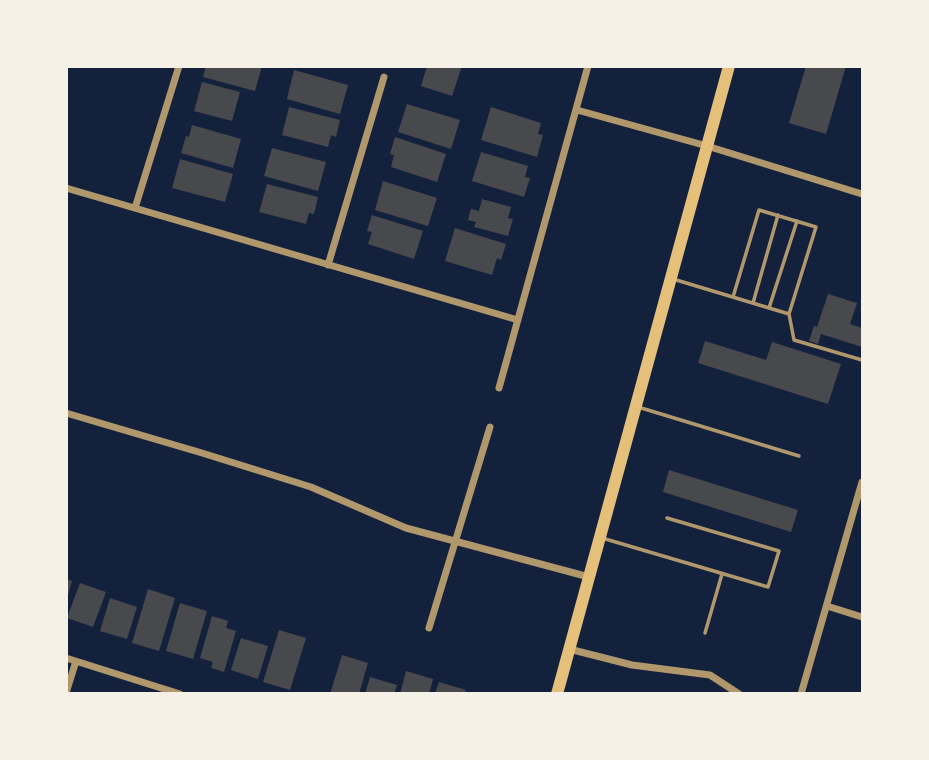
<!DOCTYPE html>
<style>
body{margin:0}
#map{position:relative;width:929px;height:760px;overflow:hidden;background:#14213d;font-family:Barlow,sans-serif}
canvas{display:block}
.frame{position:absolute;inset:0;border:68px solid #f6f1e7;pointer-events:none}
</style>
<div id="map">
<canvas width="929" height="760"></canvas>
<div class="frame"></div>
</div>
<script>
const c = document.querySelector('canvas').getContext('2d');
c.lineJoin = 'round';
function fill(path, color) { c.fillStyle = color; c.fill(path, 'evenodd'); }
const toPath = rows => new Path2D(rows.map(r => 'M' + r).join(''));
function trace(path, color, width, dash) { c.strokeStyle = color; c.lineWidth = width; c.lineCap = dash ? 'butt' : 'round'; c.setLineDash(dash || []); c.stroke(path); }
fill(toPath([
 [206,66,262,66,255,91,203,77],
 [427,66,462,66,452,96,421,86],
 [806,66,846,66,826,134,789,123],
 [294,70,348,85,340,114,287,99],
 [202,82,240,92,232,121,194,111],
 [407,104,460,120,451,149,398,132],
 [289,107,340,120,336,137,331,135,328,147,282,135],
 [491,107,541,123,538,134,543,135,537,157,481,140],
 [192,125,241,139,233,168,181,153,186,136,189,137],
 [395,137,446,154,437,182,391,167,394,155,390,154],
 [272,148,326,162,318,191,264,176],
 [481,152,528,166,525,177,530,178,524,197,472,181],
 [180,159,233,174,225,202,172,188],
 [383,181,437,198,428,226,375,210],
 [267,184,318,197,314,214,309,213,306,224,259,212],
 [482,199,511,207,508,218,513,219,508,236,474,227,476,222,468,220,471,209,479,211],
 [372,215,423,231,414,259,368,244,372,232,367,231],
 [455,228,506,244,501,260,497,258,492,275,445,261],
 [828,294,857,303,850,324,862,328,862,347,821,334,818,344,809,341,814,326,817,327],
 [705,341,766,360,772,342,841,364,828,404,698,363],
 [669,470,798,510,791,532,663,492],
 [66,579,72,581,67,599,66,599],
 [80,583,106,592,93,627,67,618],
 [148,589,175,598,159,651,132,643],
 [110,598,137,607,127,639,100,631],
 [180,603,207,611,193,659,166,651],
 [212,616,228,621,226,628,236,631,224,672,211,668,213,662,200,658],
 [279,630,306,638,290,690,263,682],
 [241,638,268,646,258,679,231,670],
 [342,655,368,663,359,694,330,694],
 [406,671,433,679,429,694,400,694],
 [370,677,397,685,394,694,365,694],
 [439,682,466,690,465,694,435,694]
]), '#48494c');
trace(toPath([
 [673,279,789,314,816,227,759,210,733,297],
 [753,303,778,215],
 [769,308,797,221],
 [789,314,794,340,862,360],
 [638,407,799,456],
 [602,538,768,587,779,551,667,518],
 [705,633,722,574]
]), '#b1986c', 3.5);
trace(toPath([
 [577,110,707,146,862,194],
 [66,188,518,320],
 [135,208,179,66],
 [328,265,384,77],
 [499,388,588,66],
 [66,413,202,453,311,487,406,528,589,577],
 [827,606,862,617],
 [429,628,490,427],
 [569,649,632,665,710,675,739,694],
 [66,658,180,694],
 [66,693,76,661],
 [801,694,862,482]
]), '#b1986c', 7);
trace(toPath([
 [557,694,729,66]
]), '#e5c07b', 12);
</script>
